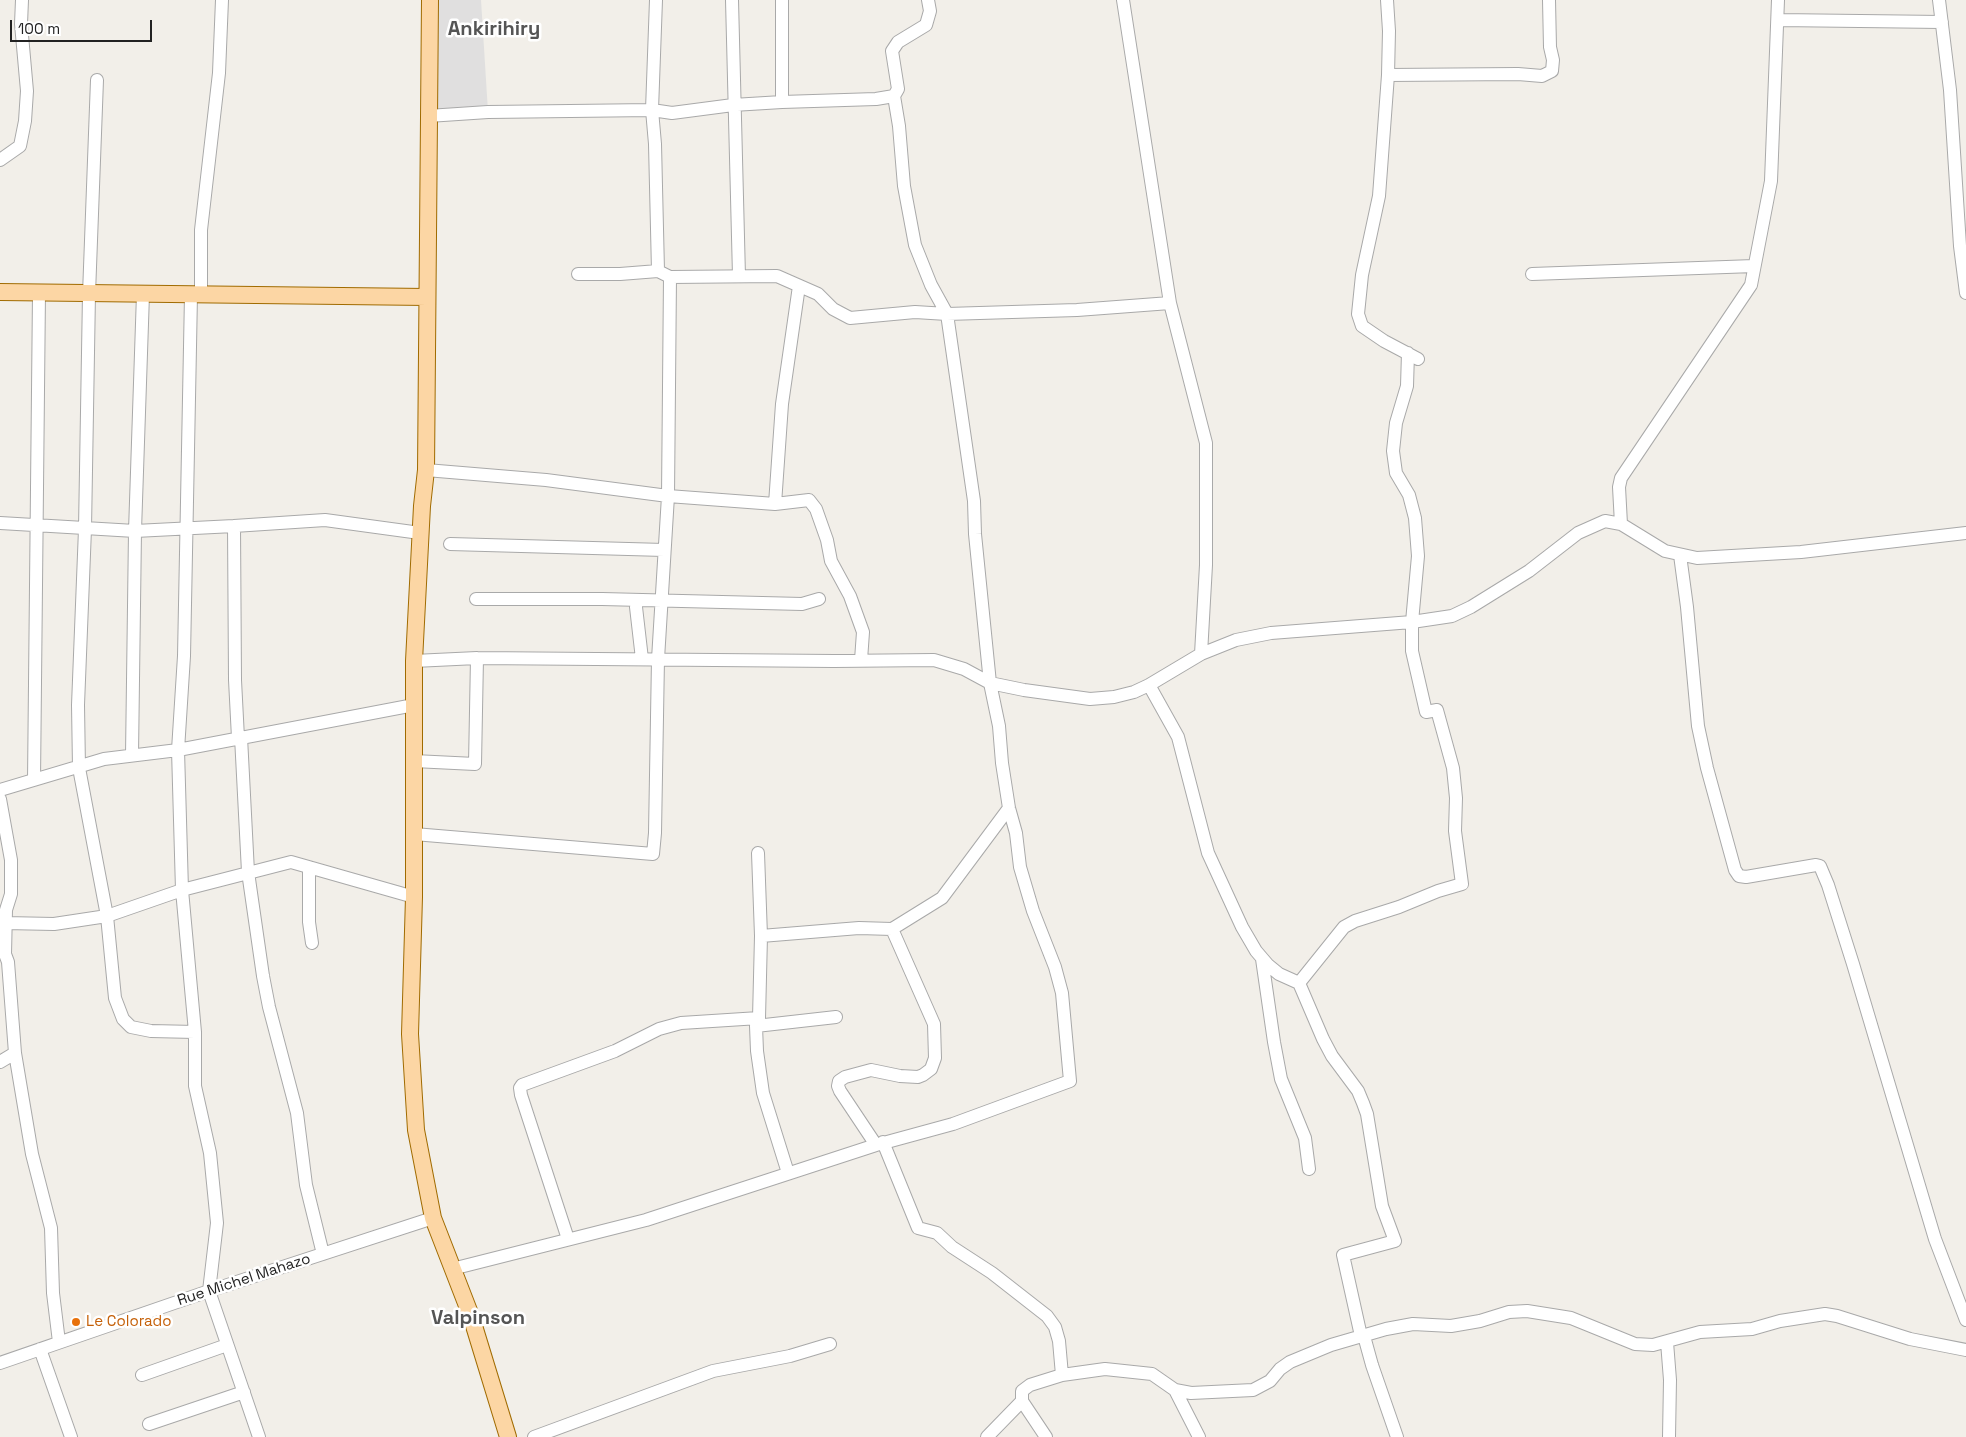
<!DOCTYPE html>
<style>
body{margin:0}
#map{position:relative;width:1966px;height:1437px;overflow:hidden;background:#f2efe9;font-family:"Space Grotesk",sans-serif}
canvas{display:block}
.scale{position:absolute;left:10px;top:20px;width:142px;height:22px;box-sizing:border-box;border:2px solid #222;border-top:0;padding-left:6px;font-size:15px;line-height:18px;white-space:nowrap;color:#222;-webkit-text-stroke:4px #fff;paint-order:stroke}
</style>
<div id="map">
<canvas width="1966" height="1437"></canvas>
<div class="scale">100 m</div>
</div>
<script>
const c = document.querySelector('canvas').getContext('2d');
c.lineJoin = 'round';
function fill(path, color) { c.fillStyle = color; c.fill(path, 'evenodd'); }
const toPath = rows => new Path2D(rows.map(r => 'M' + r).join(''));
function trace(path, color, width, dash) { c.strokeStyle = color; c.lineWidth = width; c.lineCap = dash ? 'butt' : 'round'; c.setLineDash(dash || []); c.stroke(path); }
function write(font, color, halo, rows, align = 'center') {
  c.font = font + ' "Space Grotesk",sans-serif'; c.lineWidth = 5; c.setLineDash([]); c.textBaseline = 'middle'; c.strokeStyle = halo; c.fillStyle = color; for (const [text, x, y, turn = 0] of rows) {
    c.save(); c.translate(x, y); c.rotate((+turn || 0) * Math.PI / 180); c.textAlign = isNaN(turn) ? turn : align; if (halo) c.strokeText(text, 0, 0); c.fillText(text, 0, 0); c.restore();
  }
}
fill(toPath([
 [434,0,481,0,488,112,435,114]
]), '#e0dfdf');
const minor = toPath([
 [656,0,652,110,655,144,658,271],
 [732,0,739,276],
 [782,0,782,102],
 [1123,0,1170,303,1206,443,1206,565,1201,654],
 [1387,0,1389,31,1388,75,1379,196,1362,275,1358,314,1362,326,1384,341,1418,359],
 [1939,0,1950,90,1960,246,1966,293],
 [1778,20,1942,22],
 [1388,75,1518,74,1542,76,1552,71,1553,60,1550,47,1549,0],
 [97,80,89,294,85,529,78,705,79,768,107,916,115,998,123,1019,131,1027,151,1031,195,1032],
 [428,116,488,112,652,110,672,113,733,105,782,102,876,99,894,96],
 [0,160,20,146,25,121,27,91,21,24,22,0],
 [578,274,620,274,658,271,670,277,777,276,818,294,833,309,850,318,915,312,947,314,1077,310,1170,303],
 [1532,274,1754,266],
 [191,295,184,656,178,750,182,890,195,1032,195,1086,210,1153,217,1223,209,1291,259,1437],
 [201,295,201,230,219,73,222,0],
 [426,470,546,480,668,496,775,504,809,500,816,509,827,540,831,561,850,596,863,632,861,660],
 [775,504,782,404,799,286],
 [0,523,135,531,234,526],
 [1621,524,1619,487,1621,478,1751,285,1771,181,1778,0],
 [450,544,664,550],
 [1680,555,1687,607,1698,726,1707,768,1735,870,1739,876,1746,877,1816,865,1820,866,1828,885,1853,964,1935,1239,1966,1320],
 [476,599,602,599,802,604,819,599],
 [636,607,642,659],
 [414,661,477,658,834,661,934,660,964,669,990,683,1024,690,1090,699,1114,697,1134,692,1149,685,1201,654,1236,640,1271,633,1412,622,1452,616,1471,607,1529,571,1578,533,1605,521,1621,524,1665,551,1697,558,1801,552,1966,533],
 [1149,685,1178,737,1208,853,1242,927,1256,951,1268,965,1279,974,1299,983,1323,1039,1332,1056,1358,1091,1363,1103,1367,1114,1382,1206,1395,1241,1343,1255,1361,1336],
 [241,737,248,872,263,976,269,1007,297,1113,306,1185,323,1254],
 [238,738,235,680,234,526,325,520,420,533],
 [132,755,135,531,143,294],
 [414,761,475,764,477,658],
 [34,780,39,293],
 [0,790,104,759,178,750,414,705],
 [0,799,11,860,11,894,6,910,5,954,8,962,15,1053,32,1154,51,1228,53,1293,59,1342],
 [414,834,653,854,655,833,658,659,668,496,670,277],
 [758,853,761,936,759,1018,756,1026,757,1051,763,1093,788,1173],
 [309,867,309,922,312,943],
 [5,923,54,924,107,916,182,890,291,862,414,897],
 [761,936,859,928,892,929,942,898,1009,808],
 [1262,959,1274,1042,1281,1079,1305,1138,1309,1169],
 [1299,983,1344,927,1355,921,1399,907,1438,891,1462,884,1455,831,1456,798,1453,768,1437,710,1426,712,1412,651,1412,622,1418,556,1415,518,1409,495,1396,473,1393,451,1396,423,1407,386,1408,353],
 [756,1026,836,1017],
 [0,1062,15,1053],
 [883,1142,918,1228,937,1233,952,1247,992,1273,1047,1316,1055,1327,1059,1341,1062,1375],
 [876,1145,840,1091,838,1086,839,1081,845,1077,871,1070,900,1076,918,1077,923,1075,931,1069,935,1058,934,1024,892,929],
 [568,1239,521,1095,520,1088,522,1085,615,1051,659,1029,681,1023,759,1018],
 [452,1269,646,1220,876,1145,953,1124,1070,1081,1062,993,1055,967,1033,911,1020,867,1016,833,1009,808,1002,763,999,726,990,683,975,534,974,501,947,314,931,285,915,245,904,186,899,126,894,96,898,89,892,51,898,42,926,25,930,11,928,0],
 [1364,1336,1372,1365,1397,1437],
 [1667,1342,1670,1380,1669,1437],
 [40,1349,71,1437],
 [0,1363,209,1291,433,1218],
 [142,1375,227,1345],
 [1175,1390,1199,1437],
 [149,1424,244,1392],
 [534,1437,713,1371,790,1356,830,1344],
 [987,1437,1022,1401],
 [1046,1437,1022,1401,1022,1391,1030,1385,1062,1375,1105,1369,1152,1374,1175,1390,1191,1393,1253,1390,1270,1381,1280,1369,1290,1362,1331,1345,1386,1329,1413,1324,1451,1326,1480,1321,1509,1312,1527,1311,1571,1318,1635,1344,1653,1345,1700,1332,1752,1329,1780,1321,1825,1314,1837,1316,1910,1339,1966,1350]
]);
const major = toPath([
 [430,0,426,470,422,506,414,661,414,897,410,1034,416,1130,433,1218,471,1316,508,1437],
 [0,292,427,297]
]);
trace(minor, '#a9a9a9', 14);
trace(major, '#a06b00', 18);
trace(minor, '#fff', 12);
trace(major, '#fcd6a4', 16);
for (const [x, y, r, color] of [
 [76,1322,5,"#e8710a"]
]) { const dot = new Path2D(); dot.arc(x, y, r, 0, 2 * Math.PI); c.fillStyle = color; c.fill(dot); trace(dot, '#fff', 2); }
write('15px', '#222', '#fff', [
 ["Rue Michel Mahazo",244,1280,-18]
]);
write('15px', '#c56008', '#fff', [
 ["Le Colorado",86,1322]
], 'left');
write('bold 20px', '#555', '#fff', [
 ["Ankirihiry",494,30],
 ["Valpinson",478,1319]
]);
</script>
